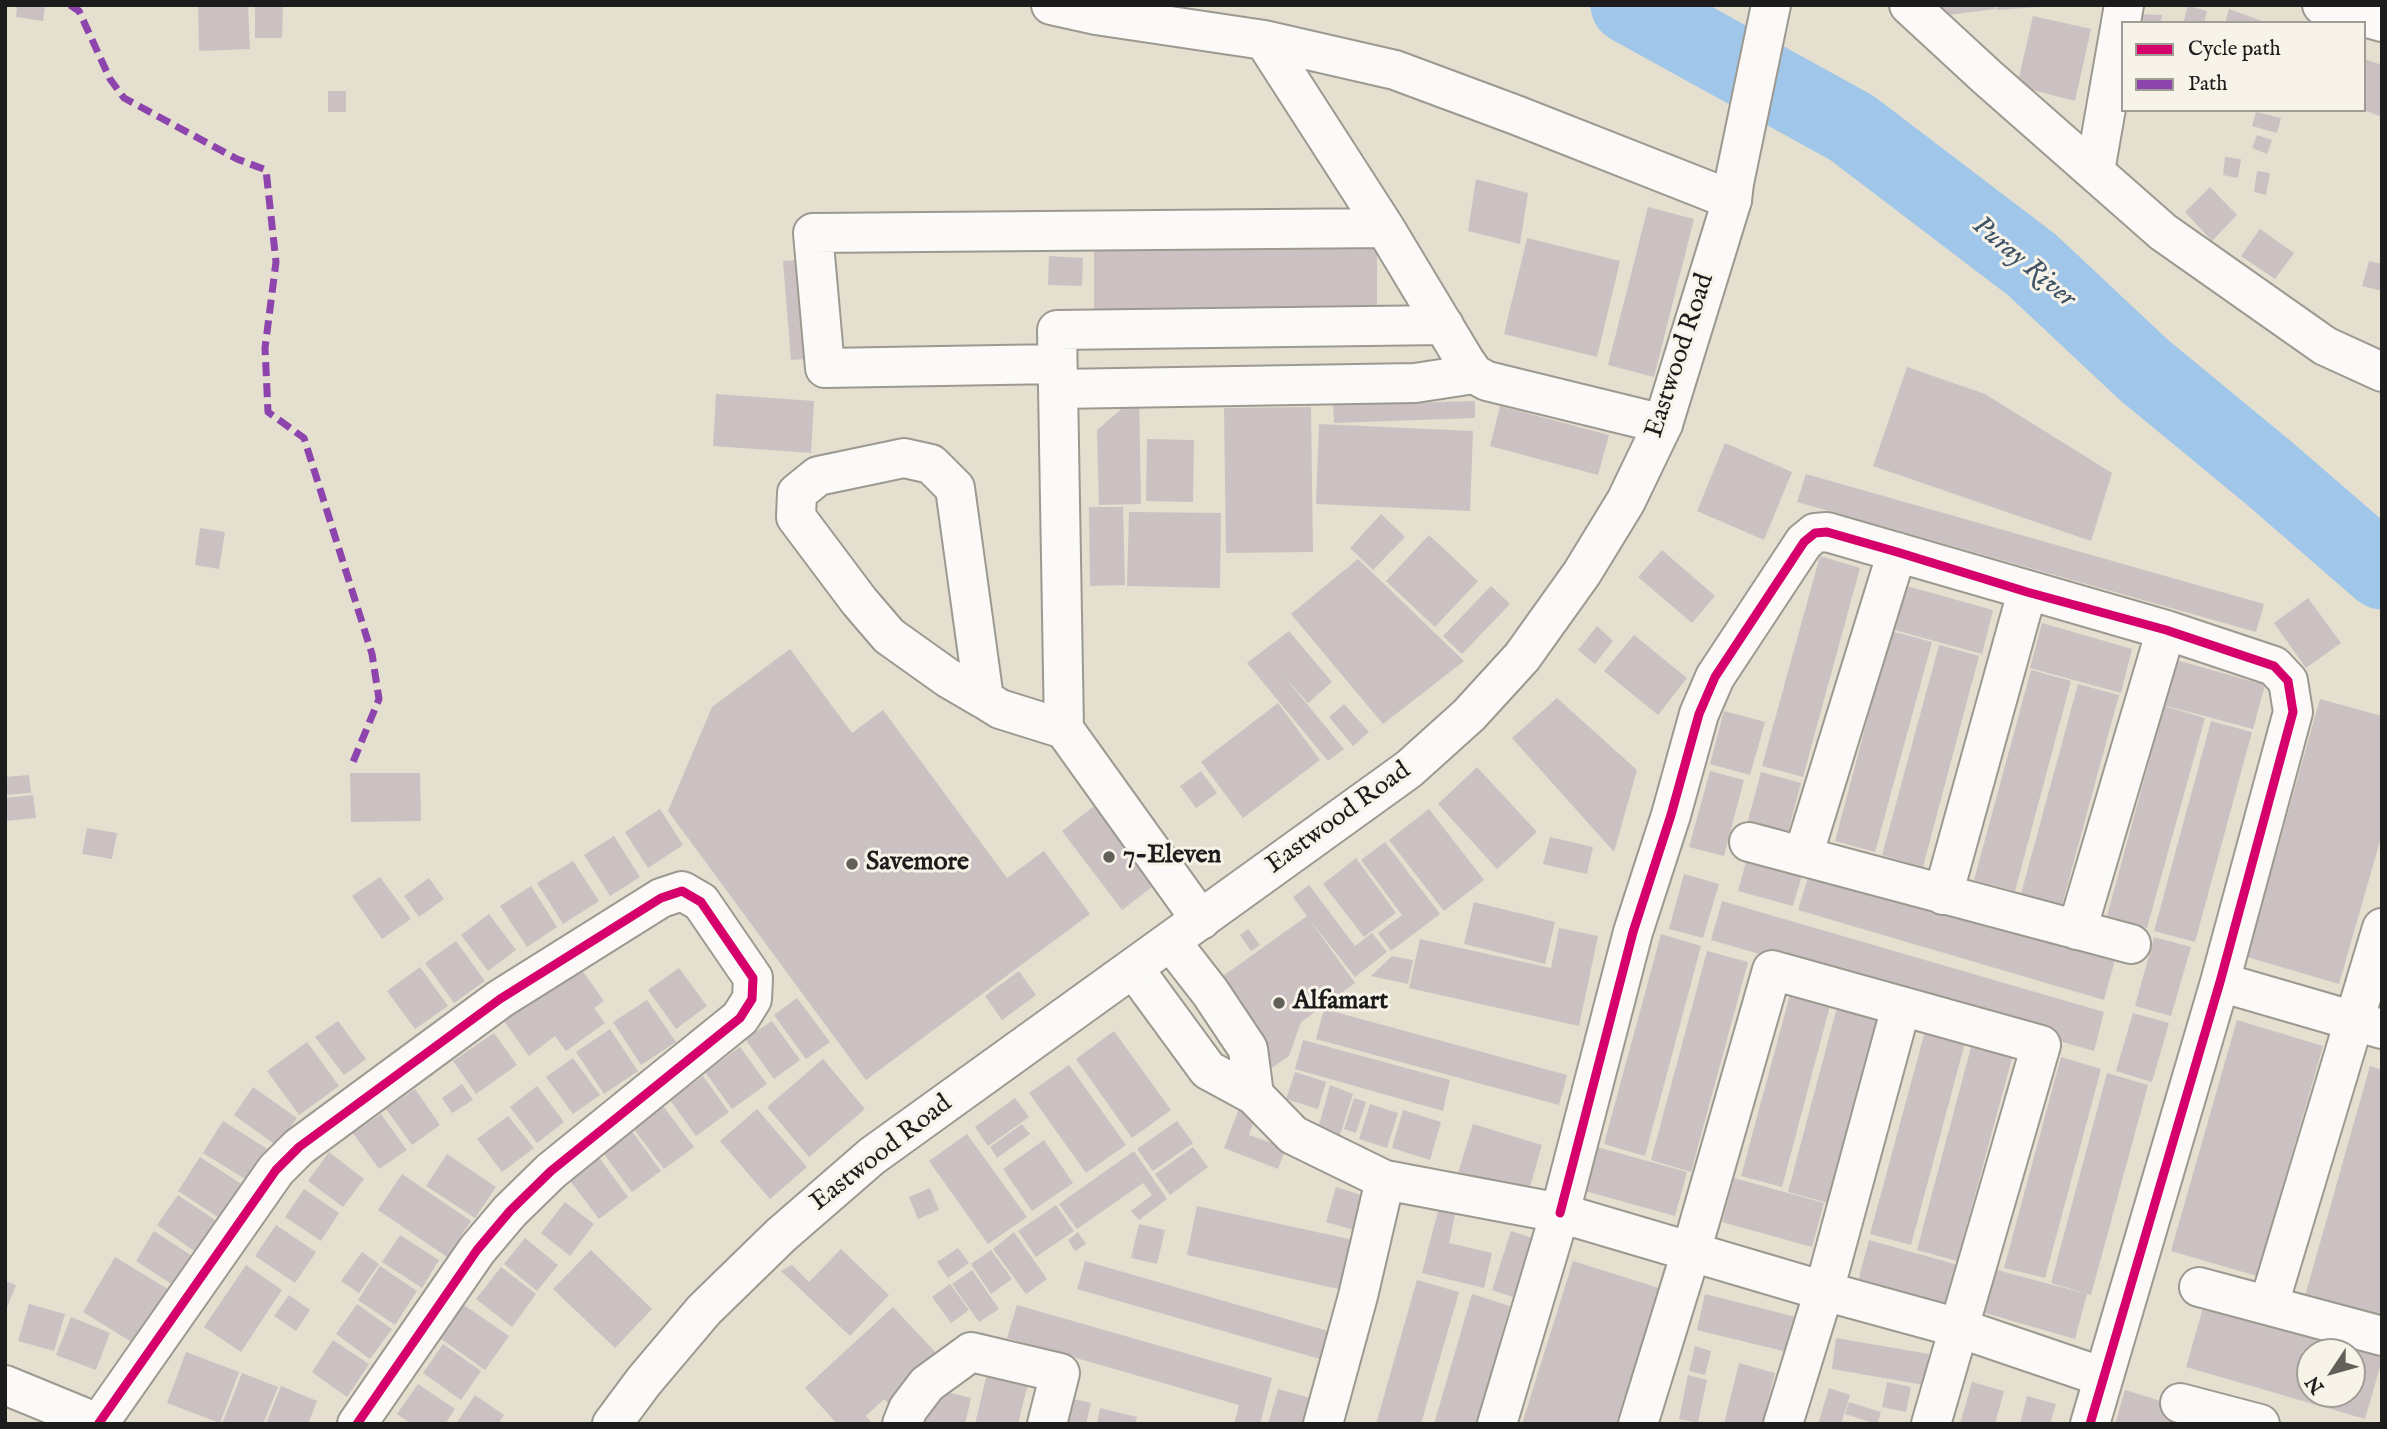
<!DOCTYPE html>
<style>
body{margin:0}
#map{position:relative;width:2387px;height:1429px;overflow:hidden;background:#e4dfcf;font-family:"IM FELL English",serif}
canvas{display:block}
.frame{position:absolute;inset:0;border:7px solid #1c1c1c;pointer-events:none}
.legend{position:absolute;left:2121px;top:21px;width:245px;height:91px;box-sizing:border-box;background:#f7f3e8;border:2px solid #9f9d96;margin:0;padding:9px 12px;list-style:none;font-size:21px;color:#1c1c1c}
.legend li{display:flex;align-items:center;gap:14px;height:35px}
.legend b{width:35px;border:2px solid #9f9d96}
.north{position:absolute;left:2296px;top:1338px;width:70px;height:70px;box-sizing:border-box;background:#f7f3e8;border:2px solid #9f9d96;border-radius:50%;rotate:234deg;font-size:19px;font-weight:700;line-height:28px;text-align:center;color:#1c1c1c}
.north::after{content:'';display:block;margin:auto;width:24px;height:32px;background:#62605b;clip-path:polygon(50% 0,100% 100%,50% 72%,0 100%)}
</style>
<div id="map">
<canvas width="2387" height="1429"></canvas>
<div class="frame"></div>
<ul class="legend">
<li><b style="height:9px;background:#d6006c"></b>Cycle path</li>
<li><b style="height:9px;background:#8e44ad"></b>Path</li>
</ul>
<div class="north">N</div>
</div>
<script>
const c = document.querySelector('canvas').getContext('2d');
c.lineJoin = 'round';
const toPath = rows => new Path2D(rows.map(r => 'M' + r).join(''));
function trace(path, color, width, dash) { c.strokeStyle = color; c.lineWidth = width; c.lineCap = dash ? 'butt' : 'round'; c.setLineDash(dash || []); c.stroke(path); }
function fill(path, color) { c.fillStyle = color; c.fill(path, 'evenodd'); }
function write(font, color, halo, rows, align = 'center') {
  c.font = font + ' "IM FELL English",serif'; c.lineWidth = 6; c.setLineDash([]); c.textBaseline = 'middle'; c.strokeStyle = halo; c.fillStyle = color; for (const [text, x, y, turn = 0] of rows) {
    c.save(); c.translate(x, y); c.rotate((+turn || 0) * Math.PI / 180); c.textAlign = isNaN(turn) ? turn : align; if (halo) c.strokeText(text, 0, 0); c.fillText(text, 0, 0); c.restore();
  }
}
trace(toPath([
 [1629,5,1852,128,2032,265,2144,370,2269,473,2382,571]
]), '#a0c7e9', 77);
fill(toPath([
 [17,5,45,5,43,21,16,17],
 [198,5,248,5,250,49,199,51],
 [255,5,283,5,282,38,255,38],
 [1939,5,1994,5,1995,9,1940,16],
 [1996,5,2038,5,2038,7,1997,10],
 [2188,6,2207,11,2204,23,2183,23],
 [2229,9,2265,22,2265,23,2225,23],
 [2137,14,2162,15,2161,23,2137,23],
 [2033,16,2091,29,2075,101,2017,86],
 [2364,59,2382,65,2382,117,2364,110],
 [328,91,346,91,346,112,328,112],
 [2256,112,2281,118,2277,133,2252,126],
 [2257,135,2272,140,2267,154,2252,148],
 [2225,157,2241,159,2238,178,2223,175],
 [2257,171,2270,173,2266,195,2254,192],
 [1476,179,1528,193,1520,244,1468,231],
 [2210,187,2237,215,2212,241,2185,212],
 [1648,207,1694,219,1654,377,1608,365],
 [2260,229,2294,253,2275,279,2241,256],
 [1527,238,1620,261,1597,357,1504,334],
 [1094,243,1377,245,1377,314,1094,312],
 [1049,256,1083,258,1082,286,1048,285],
 [814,259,821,358,791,360,783,261],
 [2369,261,2382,264,2382,291,2362,286],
 [1907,367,1985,394,2112,473,2091,541,1873,466],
 [716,394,814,401,811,453,713,446],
 [1139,394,1141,504,1099,505,1097,430],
 [1475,401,1475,418,1334,423,1333,405],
 [1500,406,1609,435,1598,475,1490,446],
 [1311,407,1313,552,1226,553,1224,408],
 [1319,424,1473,431,1470,511,1316,504],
 [1147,439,1194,440,1193,502,1146,501],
 [1725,443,1792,472,1764,540,1697,511],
 [1806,474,2264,604,2256,632,1797,502],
 [1089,507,1123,507,1125,585,1090,586],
 [1129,512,1221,513,1220,588,1127,586],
 [1381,514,1405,537,1373,570,1350,548],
 [200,528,225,532,219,569,195,565],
 [1429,535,1478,581,1435,627,1386,581],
 [1662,550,1715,596,1692,623,1638,577],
 [1820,556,1860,568,1803,777,1762,766],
 [1358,559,1464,661,1383,724,1291,614],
 [1903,585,1993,610,1982,654,1891,629],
 [1491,586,1510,604,1462,654,1443,636],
 [2308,598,2341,643,2306,668,2274,623],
 [2042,623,2132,649,2121,693,2030,668],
 [1597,626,1613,641,1595,664,1578,650],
 [1289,631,1332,682,1308,703,1283,675,1344,749,1328,761,1247,663],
 [1891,631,1932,642,1875,852,1835,841],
 [1634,635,1687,678,1658,715,1604,671],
 [1939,645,1979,656,1923,867,1882,855],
 [790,649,852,733,883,710,1007,878,1044,851,1090,914,866,1080,668,811,712,707],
 [2176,660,2265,685,2253,729,2163,705],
 [2031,670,2071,681,2015,891,1974,880],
 [2078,684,2119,695,2062,905,2021,894],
 [1557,698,1637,770,1614,852,1512,738],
 [2320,699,2382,716,2382,834,2339,984,2247,957],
 [1278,703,1320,760,1243,818,1201,762],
 [1344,704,1369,732,1353,746,1329,717],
 [2164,706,2205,718,2147,928,2107,916],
 [1724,711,1765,722,1750,775,1710,764],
 [2211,721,2252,732,2195,942,2154,931],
 [1477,767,1537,832,1497,869,1438,804],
 [1201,771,1217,793,1196,808,1180,786],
 [1710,771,1744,780,1724,856,1689,847],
 [1761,772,1801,783,1787,836,1747,824],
 [350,773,420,773,421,821,351,822],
 [29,775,31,793,5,795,5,777],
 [33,795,36,818,5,821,5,798],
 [1097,804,1157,883,1122,910,1062,831],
 [660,809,683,845,648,868,625,832],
 [1429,809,1484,880,1444,911,1389,840],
 [87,828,117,833,112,859,82,854],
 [614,836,640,877,610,896,584,855],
 [1550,837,1593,847,1587,874,1543,864],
 [1385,842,1440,914,1391,951,1378,933,1402,915,1361,860],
 [1749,851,1804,868,1793,906,1738,891],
 [1356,858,1396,913,1364,937,1323,884],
 [573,861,599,901,563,924,537,883],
 [1810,871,2115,960,2104,1000,1798,910],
 [1684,874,1719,884,1703,938,1669,929],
 [380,877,411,919,382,939,352,896],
 [429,878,444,899,419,917,404,896],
 [1309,885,1355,946,1372,933,1387,952,1355,977,1309,919,1355,983,1301,1022,1289,1056,1263,1074,1216,981,1307,916,1293,897],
 [531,886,557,927,527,947,500,906],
 [1722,901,2104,1012,2094,1051,1711,940],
 [1474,902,1555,922,1545,964,1464,944],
 [489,914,516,950,488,971,461,935],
 [1559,928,1598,936,1579,1026,1409,988,1420,939,1551,968],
 [1248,929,1260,945,1251,951,1240,935],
 [1661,934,1701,946,1645,1156,1604,1144],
 [2154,937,2191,947,2171,1016,2135,1006],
 [456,941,485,981,454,1003,425,963],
 [1707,951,1748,962,1691,1172,1651,1160],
 [1392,956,1413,960,1408,984,1371,976],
 [579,966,604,1001,594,1008,605,1023,566,1051,555,1036,529,1056,504,1021],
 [420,967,448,1006,415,1029,387,991],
 [679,968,707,1006,676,1029,648,990],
 [1019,971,1036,995,1002,1020,985,996],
 [1794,980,1834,991,1782,1187,1741,1176],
 [1840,996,1881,1008,1828,1203,1788,1192],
 [797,998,830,1042,806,1059,774,1015],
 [647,1000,676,1042,641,1065,613,1022],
 [1324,1009,1567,1075,1559,1105,1316,1039],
 [2133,1013,2169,1023,2152,1082,2116,1071],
 [2237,1020,2323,1046,2257,1276,2171,1251],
 [338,1021,366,1059,344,1075,315,1037],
 [772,1021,800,1060,774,1079,745,1039],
 [1927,1024,1967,1035,1911,1245,1870,1234],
 [610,1029,638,1071,604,1094,576,1052],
 [1114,1031,1171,1110,1132,1138,1076,1059],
 [494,1033,517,1065,476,1094,453,1061],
 [1303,1040,1450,1080,1443,1111,1295,1069],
 [1973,1040,2014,1051,1957,1261,1917,1250],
 [307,1042,339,1086,299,1115,267,1071],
 [740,1047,767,1084,732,1109,705,1072],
 [2061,1057,2101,1069,2045,1278,2004,1268],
 [573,1058,600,1095,573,1114,546,1077],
 [823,1059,865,1109,809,1157,767,1107],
 [1069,1065,1126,1145,1086,1173,1029,1093],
 [2370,1066,2382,1070,2382,1319,2305,1296],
 [1295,1072,1326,1082,1318,1109,1286,1099],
 [2107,1073,2148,1085,2091,1295,2051,1283],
 [703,1076,729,1112,696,1136,670,1100],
 [462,1084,473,1100,452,1113,442,1098],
 [1330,1085,1353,1094,1338,1141,1317,1133],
 [537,1086,564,1122,537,1143,510,1107],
 [253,1087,297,1118,277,1146,234,1115],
 [415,1089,440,1125,412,1145,386,1109],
 [1015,1098,1029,1117,988,1146,975,1127],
 [1354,1098,1366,1102,1356,1133,1344,1129],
 [1370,1104,1398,1113,1387,1148,1359,1139],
 [663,1106,694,1147,664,1169,633,1128],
 [757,1109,807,1167,770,1199,720,1141],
 [1239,1109,1256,1115,1249,1135,1286,1148,1278,1169,1224,1148],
 [1403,1110,1441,1122,1430,1160,1392,1148],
 [381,1114,407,1150,379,1169,353,1133],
 [508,1116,534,1148,502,1172,477,1139],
 [223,1121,269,1150,250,1182,203,1153],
 [1177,1121,1193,1143,1153,1171,1137,1149],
 [1022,1124,1030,1134,997,1158,990,1147],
 [1473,1124,1542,1145,1528,1194,1458,1173],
 [631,1130,661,1171,632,1192,601,1150],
 [967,1134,1027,1217,988,1244,929,1161],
 [1044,1140,1073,1183,1032,1211,1003,1169],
 [1193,1147,1208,1167,1170,1195,1155,1174],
 [1597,1147,1687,1172,1675,1216,1585,1191],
 [1134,1151,1167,1199,1139,1220,1131,1211,1152,1195,1143,1183,1077,1229,1059,1204],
 [329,1152,364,1179,343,1207,308,1181],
 [447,1154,496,1187,475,1218,426,1186],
 [598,1156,628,1197,599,1219,568,1178],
 [200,1157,246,1187,224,1221,178,1191],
 [402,1174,471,1221,447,1257,378,1210],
 [1734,1178,1824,1203,1812,1247,1722,1222],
 [1336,1187,1377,1200,1368,1234,1326,1222],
 [930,1188,939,1210,918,1219,909,1197],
 [304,1189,339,1213,321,1241,285,1217],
 [178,1195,221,1224,200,1255,157,1225],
 [565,1202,594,1224,570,1256,541,1233],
 [1056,1205,1074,1231,1036,1257,1018,1231],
 [1197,1206,1367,1243,1356,1293,1187,1255],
 [1439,1207,1456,1211,1449,1243,1492,1253,1484,1288,1422,1273],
 [1139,1224,1165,1230,1157,1264,1131,1258],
 [276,1225,316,1252,295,1283,255,1256],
 [154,1231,192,1256,173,1285,136,1261],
 [1511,1231,1532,1238,1513,1297,1492,1290],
 [1014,1232,1047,1279,1026,1294,993,1249],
 [1078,1232,1086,1244,1075,1251,1068,1240],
 [400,1235,439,1260,422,1288,382,1262],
 [525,1238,558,1265,537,1291,504,1264],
 [1869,1240,1958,1265,1947,1309,1857,1285],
 [958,1248,969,1263,948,1278,937,1262],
 [841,1249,889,1295,850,1336,781,1271,792,1265,809,1282],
 [591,1250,652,1309,615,1348,553,1289],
 [991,1250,1012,1279,991,1294,971,1264],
 [362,1252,379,1264,359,1293,341,1281],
 [115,1257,171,1291,138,1346,83,1312],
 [1085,1261,1335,1333,1327,1361,1077,1289],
 [1573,1261,1659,1288,1616,1424,1522,1424],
 [246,1265,282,1290,241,1352,204,1327],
 [380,1266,417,1291,395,1325,358,1300],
 [501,1267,536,1294,512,1327,476,1299],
 [972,1270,999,1309,979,1322,952,1284],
 [1997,1270,2087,1294,2075,1339,1985,1313],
 [1417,1280,1459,1292,1421,1424,1376,1424],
 [5,1281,16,1285,5,1312],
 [950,1284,969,1310,951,1323,932,1297],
 [1472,1294,1510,1306,1476,1424,1434,1424],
 [1705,1294,1796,1317,1787,1352,1697,1330],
 [289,1295,310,1310,296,1331,274,1316],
 [2205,1301,2382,1352,2382,1360,2365,1419,2186,1367],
 [2310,1352,2352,1352,2352,1394,2310,1394],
 [29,1304,65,1314,54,1351,18,1341],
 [357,1304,392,1329,370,1359,336,1334],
 [464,1305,509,1336,485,1370,440,1338],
 [1017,1305,1272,1378,1260,1424,1234,1424,1239,1405,1007,1338],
 [893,1307,939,1356,888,1403,884,1399,866,1416,871,1422,869,1424,837,1424,805,1388],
 [71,1317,110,1333,96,1370,56,1355],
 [1836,1338,1929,1354,1924,1385,1832,1369],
 [333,1340,369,1364,347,1397,312,1372],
 [443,1344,481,1371,461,1400,423,1373],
 [1695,1346,1711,1351,1705,1375,1689,1371],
 [186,1352,239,1372,220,1423,167,1403],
 [1739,1363,1775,1373,1762,1424,1724,1424],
 [989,1365,1030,1375,1018,1424,975,1424],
 [242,1373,278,1387,263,1424,222,1424],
 [1688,1375,1707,1380,1698,1423,1679,1419],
 [1887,1382,1911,1387,1906,1412,1882,1407],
 [1972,1382,2004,1391,1995,1424,1960,1424],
 [418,1384,455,1409,445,1424,411,1424,397,1414],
 [281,1386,317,1401,308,1424,266,1424],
 [930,1388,971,1398,965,1424,921,1424],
 [1829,1388,1850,1395,1841,1424,1818,1424],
 [1278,1389,1324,1402,1318,1424,1268,1424],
 [2125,1390,2210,1416,2208,1424,2115,1424],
 [475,1395,504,1415,498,1424,456,1424],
 [1056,1395,1091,1403,1086,1424,1049,1424],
 [2027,1396,2056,1404,2050,1424,2020,1424],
 [1849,1402,1881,1412,1877,1424,1845,1414],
 [1100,1408,1137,1417,1135,1424,1097,1424]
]), '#cbc1c2');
const minor = toPath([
 [1051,5,1096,15,1264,40,1385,228,1465,361,1474,374,1487,381,1663,424],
 [1909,5,1987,77,2163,232,2325,346,2382,372],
 [2322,5,2382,22],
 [1264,40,1395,70,1516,115,1732,200],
 [2095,171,2124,5],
 [1057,364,825,368,813,233,1385,228],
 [1058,389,1415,383,1474,374],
 [984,699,955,488,931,464,904,458,818,476,797,493,796,517,859,601,889,636,948,678,984,699,1000,709,1064,729],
 [1749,842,2131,944],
 [1803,856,1897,552],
 [1943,895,2027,592],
 [1201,920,1064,729,1057,330,1444,325],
 [2077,930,2166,630],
 [1171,942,1210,992,1248,1049,1254,1095],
 [1134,969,1208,1070,1254,1095,1293,1135,1385,1180,1560,1213,1824,1291,1959,1328,2103,1377],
 [2220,982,2382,1029],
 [2199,1287,2382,1336],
 [2269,1304,2382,928],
 [5,1385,100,1424],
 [2180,1403,2260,1424],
 [99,1423,276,1170,299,1147,500,999,661,898,682,891,701,902,753,978,752,999,740,1018,551,1171,510,1211,477,1250,357,1424],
 [902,1424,908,1409,927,1384,971,1352,1060,1373,1047,1424],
 [1323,1424,1358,1296,1385,1180],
 [1497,1424,1560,1213,1633,932,1671,815,1699,714,1715,677,1804,542,1815,533,1827,532,2166,630,2274,666,2288,681,2293,712,2220,982,2090,1424],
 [1638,1424,1691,1252,1772,970,2041,1045,1931,1424],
 [1783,1424,1824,1291,1901,1007]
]);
const major = toPath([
 [612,1424,644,1381,704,1310,781,1235,872,1156,1409,769,1469,715,1522,657,1582,573,1626,501,1663,424,1732,200,1734,183,1771,5]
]);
trace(minor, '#9c9990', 42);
trace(major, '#9c9990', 42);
trace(minor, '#fbfaf8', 38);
trace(major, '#fbfaf8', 38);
trace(toPath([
 [70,5,79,11,110,79,124,98,237,159,266,170,276,262,265,348,268,412,304,438,372,654,379,699,351,767]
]), '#8e44ad', 7, [14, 7]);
trace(toPath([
 [1560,1213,1633,932,1671,815,1699,714,1715,677,1804,542,1815,533,1827,532,1897,552,2027,592,2166,630,2274,666,2288,681,2293,712,2220,982,2090,1424],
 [99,1423,276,1170,299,1147,500,999,661,898,682,891,701,902,753,978,752,999,740,1018,551,1171,510,1211,477,1250,357,1424]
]), '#d6006c', 9);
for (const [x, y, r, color] of [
 [1109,857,7,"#62605b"],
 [852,864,7,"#62605b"],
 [1279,1003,7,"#62605b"]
]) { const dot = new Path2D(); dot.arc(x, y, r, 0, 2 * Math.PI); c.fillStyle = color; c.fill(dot); trace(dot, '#f7f3e8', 2.5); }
write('26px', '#1c1c1c', '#f7f3e8', [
 ["Eastwood Road",1681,356,-72],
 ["Eastwood Road",1339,819,-36],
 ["Eastwood Road",882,1154,-38]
]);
write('bold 26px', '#1c1c1c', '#f7f3e8', [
 ["7-Eleven",1123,857],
 ["Savemore",866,864],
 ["Alfamart",1293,1003]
], 'left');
write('italic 28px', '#405468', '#f7f3e8', [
 ["Puray River",2023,263,40]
]);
</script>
